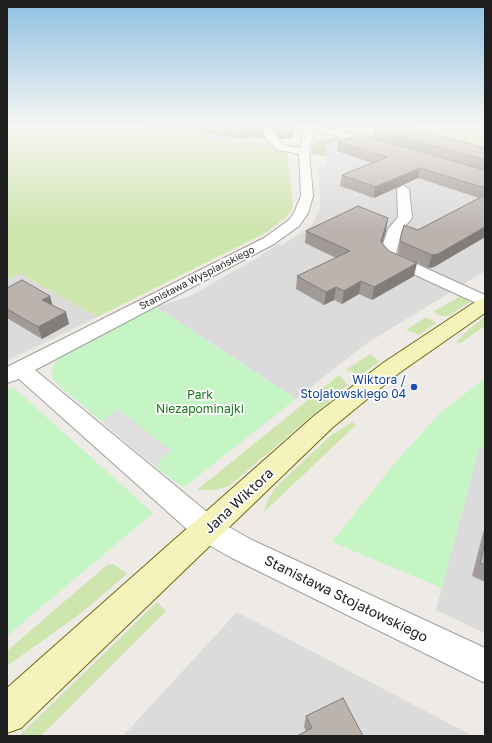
<!DOCTYPE html>
<meta charset="utf-8">
<style>
body{margin:0}
#map{position:relative;width:492px;height:743px;overflow:hidden;background:#eeeae5;font-family:"Golos Text",sans-serif}
canvas{display:block}
.frame{position:absolute;inset:0;border:8px solid #1e1e1e;pointer-events:none}
</style>
<div id="map">
<canvas width="492" height="743"></canvas>
<div class="frame"></div>
</div>
<script>
const c = document.querySelector('canvas').getContext('2d');
c.lineJoin = 'round';
function fill(path, color) { c.fillStyle = color; c.fill(path, 'evenodd'); }
const toPath = rows => new Path2D(rows.map(r => 'M' + r).join(''));
function trace(path, color, width, dash) { c.strokeStyle = color; c.lineWidth = width; c.lineCap = dash ? 'butt' : 'round'; c.setLineDash(dash || []); c.stroke(path); }
function write(font, color, halo, rows, align = 'center') {
  c.font = font + ' "Golos Text",sans-serif'; c.lineWidth = 3.5; c.setLineDash([]); c.textBaseline = 'middle'; c.strokeStyle = halo; c.fillStyle = color; for (const [text, x, y, turn = 0] of rows) {
    c.save(); c.translate(x, y); c.rotate((+turn || 0) * Math.PI / 180); c.textAlign = isNaN(turn) ? turn : align; if (halo) c.strokeText(text, 0, 0); c.fillText(text, 0, 0); c.restore();
  }
}
fill(toPath([
 [134,125,219,125,262,132,273,146,270,149],
 [425,130,485,152,485,271,364,345,296,399,156,307,190,296,257,258,278,244,281,246,312,225,320,208,319,164,325,166,326,145,346,138,377,148],
 [20,274,97,317,7,361,7,280],
 [479,447,485,449,485,633,436,610],
 [237,612,473,736,123,736]
]), '#dcdbdb');
fill(toPath([
 [323,125,411,125,425,130,386,145]
]), '#e7d7e6');
fill(toPath([
 [270,125,300,125,295,143,282,143,269,129]
]), '#fdfae0');
fill(toPath([
 [7,125,134,125,287,152,293,207,288,215,267,232,97,317,20,274,7,280],
 [411,125,470,125,485,129,485,152],
 [462,295,470,302,448,316,441,316,433,312],
 [426,317,435,322,435,324,419,335,406,330],
 [485,317,485,326,459,344,456,342,469,329],
 [370,354,379,362,362,374,346,370],
 [339,375,348,385,229,486,214,490,197,490],
 [352,422,356,425,264,512,268,500,275,488,329,437],
 [114,564,127,574,80,614,7,666,7,651,107,565],
 [157,602,166,611,41,736,19,736]
]), '#cfe5ae');
fill(toPath([
 [337,136,346,138,326,145,327,155,325,157,311,154,313,142]
]), '#afcb9c');
fill(toPath([
 [156,307,296,399,184,487,172,480,157,468,160,459,171,451,118,409,101,421,54,381,51,374,54,364,61,356],
 [485,378,485,449,479,448,442,588,332,542,394,464,439,414],
 [14,388,153,513,7,636,7,389]
]), '#c6f5c5');
fill(toPath([
 [118,409,172,451,160,459,157,468,101,421]
]), '#dedede');
const street = toPath([
 [224,125,249,125,268,128,284,145,300,148,305,125,335,129,383,143,384,145,379,148,330,134,314,131,309,152,313,196,308,213,299,226,274,244,35,370,218,521,252,540,485,648,485,683,232,558,198,539,19,379,7,383,7,367,264,238,289,220,294,213,301,196,299,154,276,149,262,133,229,128,224,125],
 [403,185,409,189,412,218,402,230,396,253,399,256,485,295,485,307,387,262,380,253,388,229,398,217,397,189,403,185]
]);
const secondary = toPath([
 [485,298,485,313,399,373,333,427,21,728,7,733,7,688,315,415,383,363,478,300,485,298]
]);
trace(street, '#9f9f9f', 2);
trace(secondary, '#6d6d0d', 2);
fill(street, '#fff');
fill(secondary, '#f5f2bc');
fill(toPath([
 [149,125,246,125,264,130,264,138,247,137,243,139],
 [257,125,295,125,291,139,280,139,268,127],
 [374,129,485,148,485,237,434,267,428,268,400,255,398,253,400,240,479,198,418,178,374,198,340,186,342,175,372,163,337,151,338,142,373,138],
 [386,230,382,243,389,251,414,276,372,300,359,294,342,304,334,300,324,305,296,289,297,276,336,258,305,243,306,231],
 [7,288,50,296,52,305,69,324,42,339,7,318],
 [485,529,485,582,472,576,483,533],
 [306,716,363,736,306,731,304,727]
]), '#a19a96');
fill(toPath([
 [293,125,295,125,291,139,291,132],
 [247,129,247,137,243,139,243,132],
 [420,168,418,178,374,198,375,187],
 [388,218,386,230,379,254,381,242],
 [485,227,485,237,434,267,428,268,432,255],
 [417,263,414,276,372,300,374,287],
 [361,281,359,294,342,304,344,291],
 [336,287,334,300,324,305,326,292],
 [50,296,53,307,42,300],
 [66,312,69,324,42,339,38,327]
]), '#837d7a');
const building = toPath([
 [196,125,246,125,261,127,264,130,247,129,243,132,196,125],
 [274,125,293,125,291,132,281,131,274,125],
 [387,125,399,125,485,148,485,160,374,129,387,125],
 [359,134,485,170,485,188,420,168,375,187,342,175,387,157,338,142,359,134],
 [485,195,485,227,438,254,432,255,402,242,400,240,404,225,418,230,485,195],
 [358,206,388,218,381,242,389,251,417,263,374,287,361,281,344,291,336,287,326,292,297,276,350,251,306,231,358,206],
 [22,280,50,296,42,300,66,312,38,327,7,309,7,288,22,280],
 [485,542,485,565,480,563,485,542],
 [343,698,363,736,297,736,312,728,306,716,343,698]
]);
fill(building, '#bbb3ae');
trace(building, '#837d7a', 1);
const sky = c.createLinearGradient(0, 0, 0, 229);
sky.addColorStop(0, '#8ec0e2');
sky.addColorStop(0.55, '#f7f6f3');
sky.addColorStop(1, '#f7f6f300');
c.fillStyle = sky;
c.fillRect(0, 0, 492, 229);
for (const [x, y, r, color] of [
 [414,387,4,"#1a4fb4"]
]) { const dot = new Path2D(); dot.arc(x, y, r, 0, 2 * Math.PI); c.fillStyle = color; c.fill(dot); trace(dot, '#fff', 1.5); }
write('10px', '#1e1e1e', '#fff', [
 ["Stanisława Wyspiańskiego",197,278,-27]
]);
write('12px', '#164399', '#fff', [
 ["Wiktora /",406,380],
 ["Stojałowskiego 04",406,394]
], 'right');
write('12px', '#157513', '#fff', [
 ["Park",200,395],
 ["Niezapominajki",200,409]
]);
write('14px', '#1e1e1e', '#fff', [
 ["Jana Wiktora",239,501,-43],
 ["Stanisława Stojałowskiego",346,599,26]
]);
</script>
